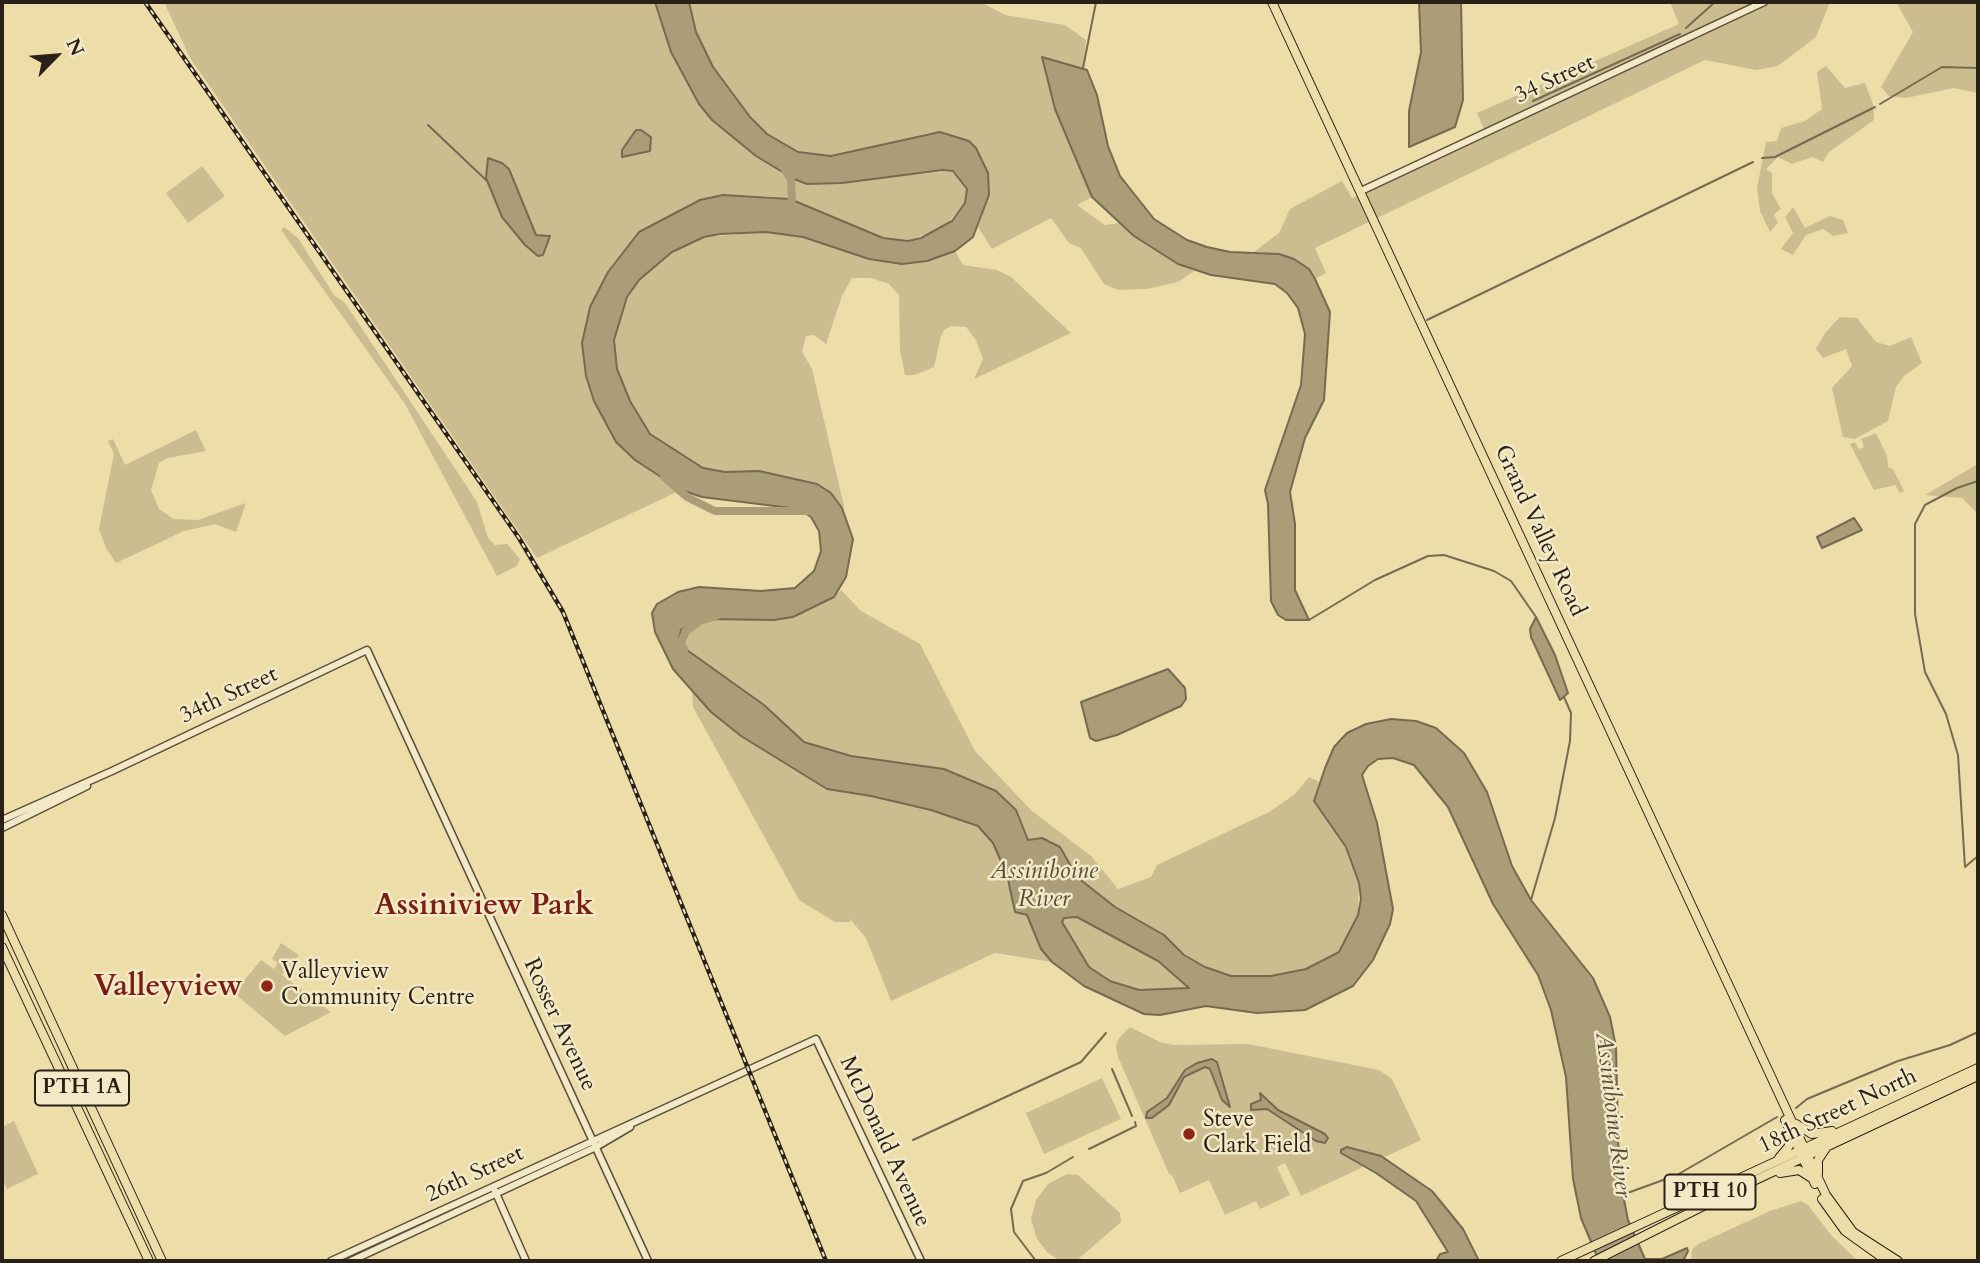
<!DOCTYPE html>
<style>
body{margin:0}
#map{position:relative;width:1980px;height:1263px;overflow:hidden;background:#eddda9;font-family:Cardo,serif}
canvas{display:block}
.frame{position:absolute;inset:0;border:4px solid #292017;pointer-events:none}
.north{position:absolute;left:21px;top:21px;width:70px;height:70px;-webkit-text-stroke:5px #f3e9c7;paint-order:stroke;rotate:65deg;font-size:19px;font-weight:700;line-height:28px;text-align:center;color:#292017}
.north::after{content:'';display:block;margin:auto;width:24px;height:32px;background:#292017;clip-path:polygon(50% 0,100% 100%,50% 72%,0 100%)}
</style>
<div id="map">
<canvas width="1980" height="1263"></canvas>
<div class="frame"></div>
<div class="north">N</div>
</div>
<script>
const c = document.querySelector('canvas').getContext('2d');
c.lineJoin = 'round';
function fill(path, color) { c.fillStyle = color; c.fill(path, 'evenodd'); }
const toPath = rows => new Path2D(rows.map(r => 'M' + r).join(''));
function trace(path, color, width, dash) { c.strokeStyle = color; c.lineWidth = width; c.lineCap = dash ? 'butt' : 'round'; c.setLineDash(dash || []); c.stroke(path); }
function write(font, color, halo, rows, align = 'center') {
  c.font = font + ' Cardo,serif'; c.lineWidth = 5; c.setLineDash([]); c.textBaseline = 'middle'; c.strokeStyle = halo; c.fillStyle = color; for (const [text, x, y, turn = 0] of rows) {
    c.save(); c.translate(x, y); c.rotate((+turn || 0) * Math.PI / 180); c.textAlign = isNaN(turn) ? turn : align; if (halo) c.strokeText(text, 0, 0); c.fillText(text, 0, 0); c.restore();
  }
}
fill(toPath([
 [164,2,655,2,712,120,756,156,807,184,954,171,967,189,965,203,944,227,908,241,883,238,790,199,767,196,723,195,700,200,639,232,612,265,590,307,582,343,586,376,635,460,681,490,537,558,190,58],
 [689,2,981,2,1005,15,1065,25,1086,40,1083,68,1042,58,1055,109,1092,197,1077,205,1105,225,1120,223,1178,264,1194,271,1178,282,1147,289,1118,290,1104,284,1081,248,1069,243,1051,218,992,249,978,227,989,195,929,133,842,156,798,152,767,135,750,117,713,67,696,32],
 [1670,2,1830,2,1816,37,1778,66,1756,70,1705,60,1315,248,1326,273,1315,279,1309,269,1294,259,1279,254,1254,252,1279,233,1290,209,1342,181,1352,198,1371,190,1486,134,1477,113,1679,24],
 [1896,2,1949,4,1978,2,1978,93,1954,88,1906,98,1889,96,1881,87,1913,32],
 [1826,66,1845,88,1865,83,1873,104,1874,120,1829,152,1823,162,1812,157,1792,164,1778,157,1766,169,1772,173,1772,193,1781,209,1774,214,1778,223,1770,232,1760,211,1757,188,1766,142,1777,141,1781,128,1805,121,1822,109,1817,72],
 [202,166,225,196,188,223,166,193],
 [1793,207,1805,228,1830,216,1843,220,1848,233,1833,236,1823,229,1806,235,1793,255,1781,249,1793,233,1785,217],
 [284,227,298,238,334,295,345,303,452,464,477,502,488,538,495,545,507,544,520,559,517,566,497,576,405,404,281,230],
 [766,232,803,237,869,259,927,261,955,251,963,265,997,270,1011,277,1071,333,974,379,983,359,976,340,966,327,951,326,944,330,941,336,934,367,915,375,905,375,900,350,899,295,889,284,871,278,852,278,842,296,826,344,814,335,806,336,802,352,812,369,844,506,842,508,831,493,759,471,725,472,703,468,650,434,630,401,617,369,614,340,627,297,639,280,672,252,704,237],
 [1840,317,1857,318,1876,342,1890,346,1911,337,1922,363,1904,376,1896,387,1888,421,1855,439,1843,437,1832,388,1852,366,1846,349,1823,358,1816,349,1825,333],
 [196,430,206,451,168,458,159,463,151,490,159,509,174,519,198,520,246,503,236,532,215,524,184,531,116,563,106,548,99,529,114,454,108,441,113,439,125,465],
 [1876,433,1887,456,1888,467,1893,469,1904,491,1900,493,1895,485,1874,490,1850,444,1855,442,1859,449,1864,447,1861,439],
 [1978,464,1978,514,1962,498,1925,495],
 [841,590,861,611,920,644,975,751,1032,811,1091,856,1118,889,1151,877,1157,865,1269,812,1294,795,1309,777,1319,782,1314,801,1346,847,1359,883,1358,915,1346,943,1339,952,1306,969,1271,976,1231,976,1205,967,1184,955,1164,935,1115,907,1077,877,1060,847,1050,840,1028,840,996,791,944,769,851,756,804,742,764,705,687,650,679,639,681,630,687,624,702,619,774,620,834,597],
 [692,692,741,736,844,793,871,796,931,810,978,826,986,832,1001,858,1015,912,1027,915,1041,949,1052,962,995,953,891,1001,866,938,849,918,851,922,835,922,799,900,693,707],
 [1077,917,1147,954,1190,988,1139,990,1110,981,1089,967,1062,922,1064,918],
 [281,943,299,955,282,975,331,1012,285,1036,234,993,261,960,274,969,278,963,272,959],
 [1130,1027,1160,1042,1173,1045,1248,1044,1379,1070,1392,1079,1421,1140,1301,1196,1285,1163,1277,1167,1290,1195,1260,1209,1256,1201,1225,1215,1209,1180,1180,1193,1172,1175,1169,1174,1118,1057,1116,1046,1119,1038],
 [1102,1078,1121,1119,1044,1154,1026,1113],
 [14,1121,38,1174,7,1189,2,1178,2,1127],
 [1067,1174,1078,1175,1120,1213,1121,1222,1076,1261,1060,1261,1047,1252,1037,1239,1031,1219,1036,1200,1048,1184],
 [1801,1201,1808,1205,1831,1235,1858,1261,1691,1261,1692,1250,1698,1244,1770,1211]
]), '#ccbd90');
const water = toPath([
 [655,2,689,2,696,32,713,67,750,117,767,134,798,152,831,156,940,132,969,141,976,148,988,173,989,195,973,237,955,251,927,261,902,264,869,259,803,237,766,232,720,234,704,237,672,252,639,280,627,297,614,340,617,369,630,401,650,434,703,468,725,472,759,471,817,484,831,493,842,508,853,539,846,577,834,597,793,617,774,620,702,619,681,630,679,639,687,650,764,705,804,742,851,756,944,769,996,791,1016,810,1028,840,1042,838,1060,847,1077,877,1115,907,1164,935,1184,955,1205,967,1231,976,1271,976,1306,969,1339,952,1358,915,1361,899,1359,883,1346,847,1314,801,1325,768,1334,747,1347,733,1366,724,1391,719,1416,721,1436,728,1464,753,1487,792,1512,866,1531,900,1593,978,1610,1017,1616,1047,1619,1174,1628,1220,1645,1259,1662,1259,1687,1248,1688,1251,1683,1261,1599,1261,1581,1218,1573,1179,1566,1077,1551,1010,1538,975,1493,904,1448,807,1414,765,1393,758,1378,759,1368,766,1362,775,1377,823,1393,909,1390,924,1373,960,1353,986,1305,1010,1257,1013,1206,1006,1160,1015,1144,1014,1084,986,1052,962,1041,949,1027,915,1015,912,1007,875,993,843,978,826,931,810,871,796,827,789,741,736,711,712,673,669,655,632,652,613,657,604,678,592,699,587,761,591,795,588,814,571,821,551,819,531,811,517,799,509,702,497,681,490,635,460,616,442,594,401,586,376,582,343,590,307,608,272,639,232,700,200,723,195,790,199,883,238,908,241,921,238,952,221,965,203,967,189,953,171,943,170,842,183,807,184,794,179,756,156,712,120,699,104,671,52,655,2],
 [1077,917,1158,961,1189,988,1139,990,1110,981,1089,967,1062,922,1064,918,1077,917],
 [1419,2,1461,2,1463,100,1455,127,1409,147,1409,111,1421,52,1419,2],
 [1042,57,1087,70,1097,95,1108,146,1120,176,1154,219,1187,240,1207,247,1230,252,1279,254,1294,259,1309,269,1315,279,1330,312,1324,400,1305,438,1290,492,1295,524,1295,590,1309,620,1286,620,1278,615,1271,601,1268,504,1265,490,1301,385,1305,334,1298,308,1287,293,1275,284,1211,275,1178,264,1134,236,1092,197,1055,109,1042,57],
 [636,130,641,130,651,137,650,151,622,157,622,150,636,130],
 [488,158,502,163,509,169,536,235,550,236,543,255,538,256,525,245,502,217,486,178,488,158],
 [1854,518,1862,530,1822,548,1817,537,1854,518],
 [1536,617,1555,655,1568,693,1560,700,1531,637,1530,629,1536,617],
 [1168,669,1185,688,1186,699,1181,706,1117,735,1096,741,1090,738,1081,702,1168,669],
 [1212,1059,1217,1062,1230,1107,1222,1100,1210,1069,1205,1067,1184,1077,1169,1105,1152,1118,1146,1118,1147,1112,1167,1098,1185,1070,1197,1063,1212,1059],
 [1260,1093,1278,1110,1325,1134,1328,1138,1325,1143,1316,1141,1267,1109,1251,1110,1251,1104,1261,1100,1260,1093],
 [1347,1147,1381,1156,1432,1191,1463,1229,1479,1261,1441,1261,1437,1259,1440,1254,1448,1252,1416,1201,1376,1173,1341,1153,1341,1150,1347,1147]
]);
fill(water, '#aa9d77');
trace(water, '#766b51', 2);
trace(toPath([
 [1686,28,1715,2],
 [1083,68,1096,2],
 [1533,101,1680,34],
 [1880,104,1942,67,1978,68],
 [428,125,486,180],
 [1762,158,1775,157,1875,107],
 [1427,320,1753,162],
 [1978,481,1957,488,1925,505,1915,524,1915,614,1925,672,1946,714,1958,755,1965,867,1978,856],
 [1309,620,1375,580,1428,556,1444,555,1494,571,1511,581,1536,617],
 [1531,900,1555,818,1570,741,1571,713,1564,697],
 [1112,1069,1132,1116],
 [1796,1108,1807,1099,1898,1061,1950,1045,1978,1032],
 [913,1140,1081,1062,1106,1033],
 [1089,1149,1136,1126,1135,1122],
 [1622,1195,1677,1175,1777,1117],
 [1036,1261,1014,1232,1011,1209,1023,1181,1046,1173,1073,1157]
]), '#766b51', 2);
trace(toPath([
 [785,170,791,180,792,200,787,207],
 [664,477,687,497,715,511,812,511],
 [684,649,681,642,686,631,700,621,716,616]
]), '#aa9d77', 8);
const minor = toPath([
 [1361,191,1764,2],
 [2,820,112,771,367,650,648,1261],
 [2,828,87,786],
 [495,1191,526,1261],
 [331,1261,816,1039,921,1261],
 [351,1261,596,1147,630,1127]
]);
const major = toPath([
 [1272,2,1826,1195,1853,1232,1898,1261],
 [2,915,162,1261],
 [2,947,149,1261],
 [1785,1120,1815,1184],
 [1796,1124,1812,1134,1832,1131],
 [1779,1158,1789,1146,1789,1133],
 [1780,1173,1799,1170,1810,1177],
 [1818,1174,1818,1160,1826,1148],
 [1822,1199,1845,1231,1887,1261],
 [1561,1261,1978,1068],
 [1594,1261,1747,1184,1978,1076]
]);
trace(minor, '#5a4f3c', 9);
trace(major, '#292017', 10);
trace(minor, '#f3e9c7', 6);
trace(major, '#eddda9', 8);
const rail = toPath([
 [145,2,519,538,563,612,826,1261]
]);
trace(rail, '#292017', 4.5);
trace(rail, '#f3e9c7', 2, [5]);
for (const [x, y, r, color] of [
 [267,986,7,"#8f2418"],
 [1189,1134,7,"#8f2418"]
]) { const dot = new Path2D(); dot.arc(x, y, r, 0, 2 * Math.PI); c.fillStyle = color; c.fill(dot); trace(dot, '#f3e9c7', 2.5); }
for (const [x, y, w] of [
 [82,1088,94],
 [1710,1192,91]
]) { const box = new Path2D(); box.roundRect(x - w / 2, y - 17.5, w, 35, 5); c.fillStyle = '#f3e9c7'; c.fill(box); trace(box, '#292017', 2); }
write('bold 21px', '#292017', null, [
 ["PTH 1A",82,1088],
 ["PTH 10",1710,1192]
]);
write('23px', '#292017', '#f3e9c7', [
 ["34 Street",1555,80,-25],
 ["Grand Valley Road",1539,531,65],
 ["34th Street",229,696,-25],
 ["Rosser Avenue",559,1025,65],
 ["18th Street North",1838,1112,-25],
 ["McDonald Avenue",884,1142,65],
 ["26th Street",475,1175,-25]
]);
write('23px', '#292017', '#f3e9c7', [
 ["Valleyview",281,973],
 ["Community Centre",281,999],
 ["Steve",1203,1121],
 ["Clark Field",1203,1147]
], 'left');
write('italic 24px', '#564c39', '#f3e9c7', [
 ["Assiniboine",1044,872],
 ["River",1044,900],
 ["Assiniboine River",1612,1115,83]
]);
write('bold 30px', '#7a1f14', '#f3e9c7', [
 ["Assiniview Park",484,907],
 ["Valleyview",168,988]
]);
</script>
